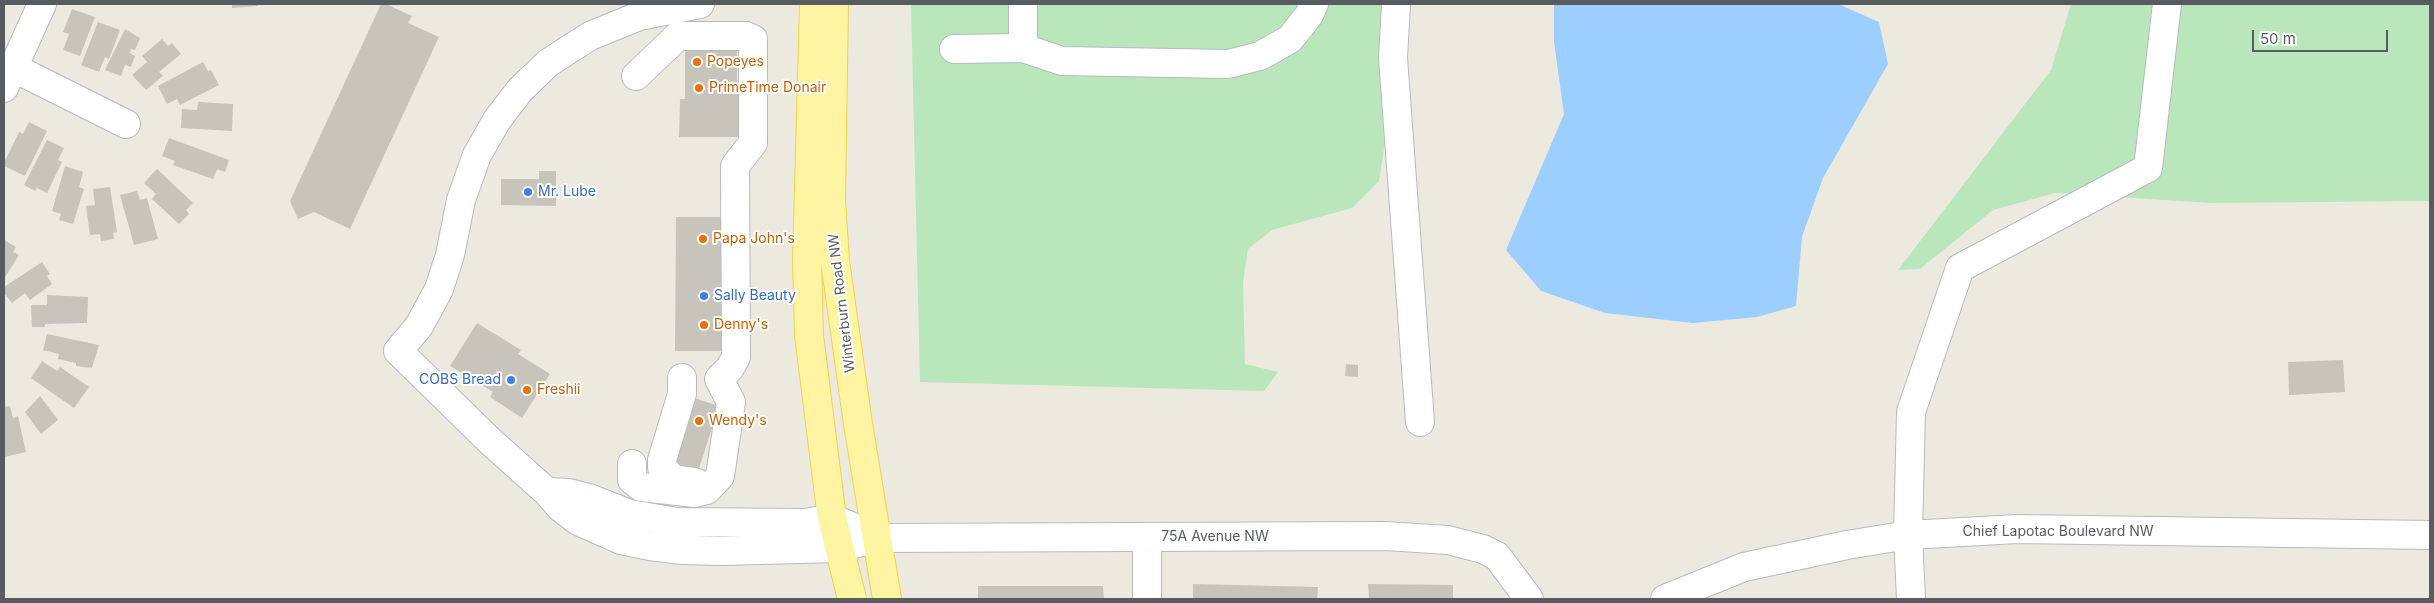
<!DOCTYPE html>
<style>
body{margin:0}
#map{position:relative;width:2434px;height:603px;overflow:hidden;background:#eceadf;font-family:Inter,sans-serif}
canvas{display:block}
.frame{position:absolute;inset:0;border:5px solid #585c61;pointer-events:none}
.scale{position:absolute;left:2252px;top:30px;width:136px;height:22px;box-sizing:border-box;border:2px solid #585c61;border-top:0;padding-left:6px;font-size:15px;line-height:18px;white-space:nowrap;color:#585c61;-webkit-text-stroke:4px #fff;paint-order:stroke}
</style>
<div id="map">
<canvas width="2434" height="603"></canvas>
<div class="frame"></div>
<div class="scale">50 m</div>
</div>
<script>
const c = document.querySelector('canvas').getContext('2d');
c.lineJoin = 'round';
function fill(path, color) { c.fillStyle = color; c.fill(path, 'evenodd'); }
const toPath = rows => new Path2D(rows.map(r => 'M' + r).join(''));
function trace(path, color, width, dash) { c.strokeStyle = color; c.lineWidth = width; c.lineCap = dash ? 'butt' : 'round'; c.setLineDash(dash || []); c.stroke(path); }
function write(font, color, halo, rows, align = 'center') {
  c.font = font + ' Inter,sans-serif'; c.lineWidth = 4; c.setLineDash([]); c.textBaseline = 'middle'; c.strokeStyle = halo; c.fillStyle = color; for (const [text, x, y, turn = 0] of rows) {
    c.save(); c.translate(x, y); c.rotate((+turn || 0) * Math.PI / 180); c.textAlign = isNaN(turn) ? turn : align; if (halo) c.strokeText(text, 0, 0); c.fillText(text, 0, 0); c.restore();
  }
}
fill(toPath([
 [911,4,1386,4,1390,110,1379,181,1352,208,1272,230,1248,249,1243,283,1245,364,1278,372,1264,391,920,382],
 [2071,4,2430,4,2430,201,2211,203,2055,193,1993,210,1920,269,1898,270,2051,70]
]), '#bae6bc');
fill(toPath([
 [1554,4,1838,4,1879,22,1888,64,1823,178,1802,237,1796,306,1757,317,1693,323,1605,313,1541,291,1506,250,1564,114,1554,42]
]), '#9ccfff');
fill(toPath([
 [232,4,258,4,258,6,232,8],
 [381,4,386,4,412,16,408,23,439,37,350,229,314,212,298,219,290,201],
 [72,9,95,17,80,56,63,50,69,34,63,32],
 [98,22,120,30,109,59,105,57,99,72,81,65],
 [125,29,140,38,135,50,131,49,130,53,135,56,131,67,125,65,121,76,105,70],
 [162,39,168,46,172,43,181,54,159,72,163,76,146,90,132,75,147,62,142,56],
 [685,42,737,43,737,87,742,87,742,137,679,137,680,99,685,99],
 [203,62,208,71,211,70,219,85,180,105,177,99,167,104,158,86],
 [198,102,233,104,232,131,181,128,182,109,197,110],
 [29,122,47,131,25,176,4,166,4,163,19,132,23,134],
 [169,138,229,160,225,172,217,169,213,179,173,165,175,161,162,156],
 [47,140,64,148,58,160,62,162,47,193,37,188,35,191,24,185],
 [65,166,83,172,79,187,84,189,73,224,59,220,61,214,52,211],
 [157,169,193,203,186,210,189,214,179,224,152,199,156,194,144,183],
 [539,171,556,171,556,206,501,205,501,179,539,179],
 [110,187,117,232,113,233,114,239,101,241,100,234,90,235,86,206,95,205,93,189],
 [137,191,140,200,147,198,158,239,134,245,120,195],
 [676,217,728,217,726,351,675,351],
 [4,240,16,247,13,252,19,255,4,279],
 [42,262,50,274,47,276,52,284,30,300,25,293,12,303,4,293,4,287],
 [47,295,88,297,87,323,45,324,45,327,32,327,31,305,47,305],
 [477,323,521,350,518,354,550,374,522,418,490,397,493,392,450,366],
 [47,334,99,345,92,368,76,366,76,363,58,359,59,354,43,350],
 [2343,360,2345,392,2289,395,2288,362],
 [42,361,57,371,60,367,89,387,74,408,31,378],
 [1346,364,1358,365,1358,377,1345,376],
 [40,396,58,420,41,434,25,412],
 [691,397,719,406,697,475,669,466],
 [10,406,13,418,18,416,26,452,4,457,4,407],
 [1193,584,1318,587,1317,599,1193,599],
 [1368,584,1453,585,1453,599,1369,599],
 [978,586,1103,586,1104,599,978,599]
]), '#c7c4bc');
const minor = toPath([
 [700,4,639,16,590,36,548,63,520,90,497,120,477,155,461,200,450,255,439,289,419,326,398,351,490,441,547,492,561,508,578,521,621,540,650,546,682,550,722,551,839,548,877,538,1386,536,1448,540,1483,549,1497,556,1529,599],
 [1023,4,1023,48,1062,61,1228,64,1260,56,1290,39,1309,15,1314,4],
 [1396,4,1393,58,1420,422],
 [954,49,1023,48],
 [14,68,126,124],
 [4,88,42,4],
 [682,378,682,394,662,460,662,467,673,479,695,482],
 [632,464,632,480,641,487,695,493,707,490,720,476,731,402,719,379,730,368,736,357,735,166,753,143,753,39,746,36,678,36,636,76],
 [547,492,569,493,589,498,630,514,677,522,806,523,832,518,853,527],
 [1147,599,1147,537],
 [1665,599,1744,567,1847,545,1908,535,2017,529,2430,535],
 [1911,599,1908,535,1911,412,1960,268,2148,168,2167,4]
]);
const major = toPath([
 [814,4,807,261,809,335,832,518,852,599],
 [834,4,831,199,835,261,858,424,887,599]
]);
trace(minor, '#b7babf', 30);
trace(major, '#f7cf4d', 30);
trace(minor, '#fff', 28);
trace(major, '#fff4a1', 28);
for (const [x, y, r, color] of [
 [697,62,5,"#e8710a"],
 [699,88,5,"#e8710a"],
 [528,192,5,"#3f7fe0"],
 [703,239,5,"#e8710a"],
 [704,296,5,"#3f7fe0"],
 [704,325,5,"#e8710a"],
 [511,380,5,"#3f7fe0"],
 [527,390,5,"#e8710a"],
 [699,421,5,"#e8710a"]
]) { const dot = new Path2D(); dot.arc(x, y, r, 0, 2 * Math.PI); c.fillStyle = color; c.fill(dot); trace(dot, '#fff', 2); }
write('14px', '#c56008', '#fff', [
 ["Popeyes",707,62],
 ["PrimeTime Donair",709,88],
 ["Papa John's",713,239],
 ["Denny's",714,325],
 ["Freshii",537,390],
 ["Wendy's",709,421]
], 'left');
write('14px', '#366cbe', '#fff', [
 ["Mr. Lube",538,192],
 ["Sally Beauty",714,296],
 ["COBS Bread",501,380,"right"]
], 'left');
write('14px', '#585c61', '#fff', [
 ["Winterburn Road NW",842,303,-97],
 ["Chief Lapotac Boulevard NW",2058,532],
 ["75A Avenue NW",1215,537]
]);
</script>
